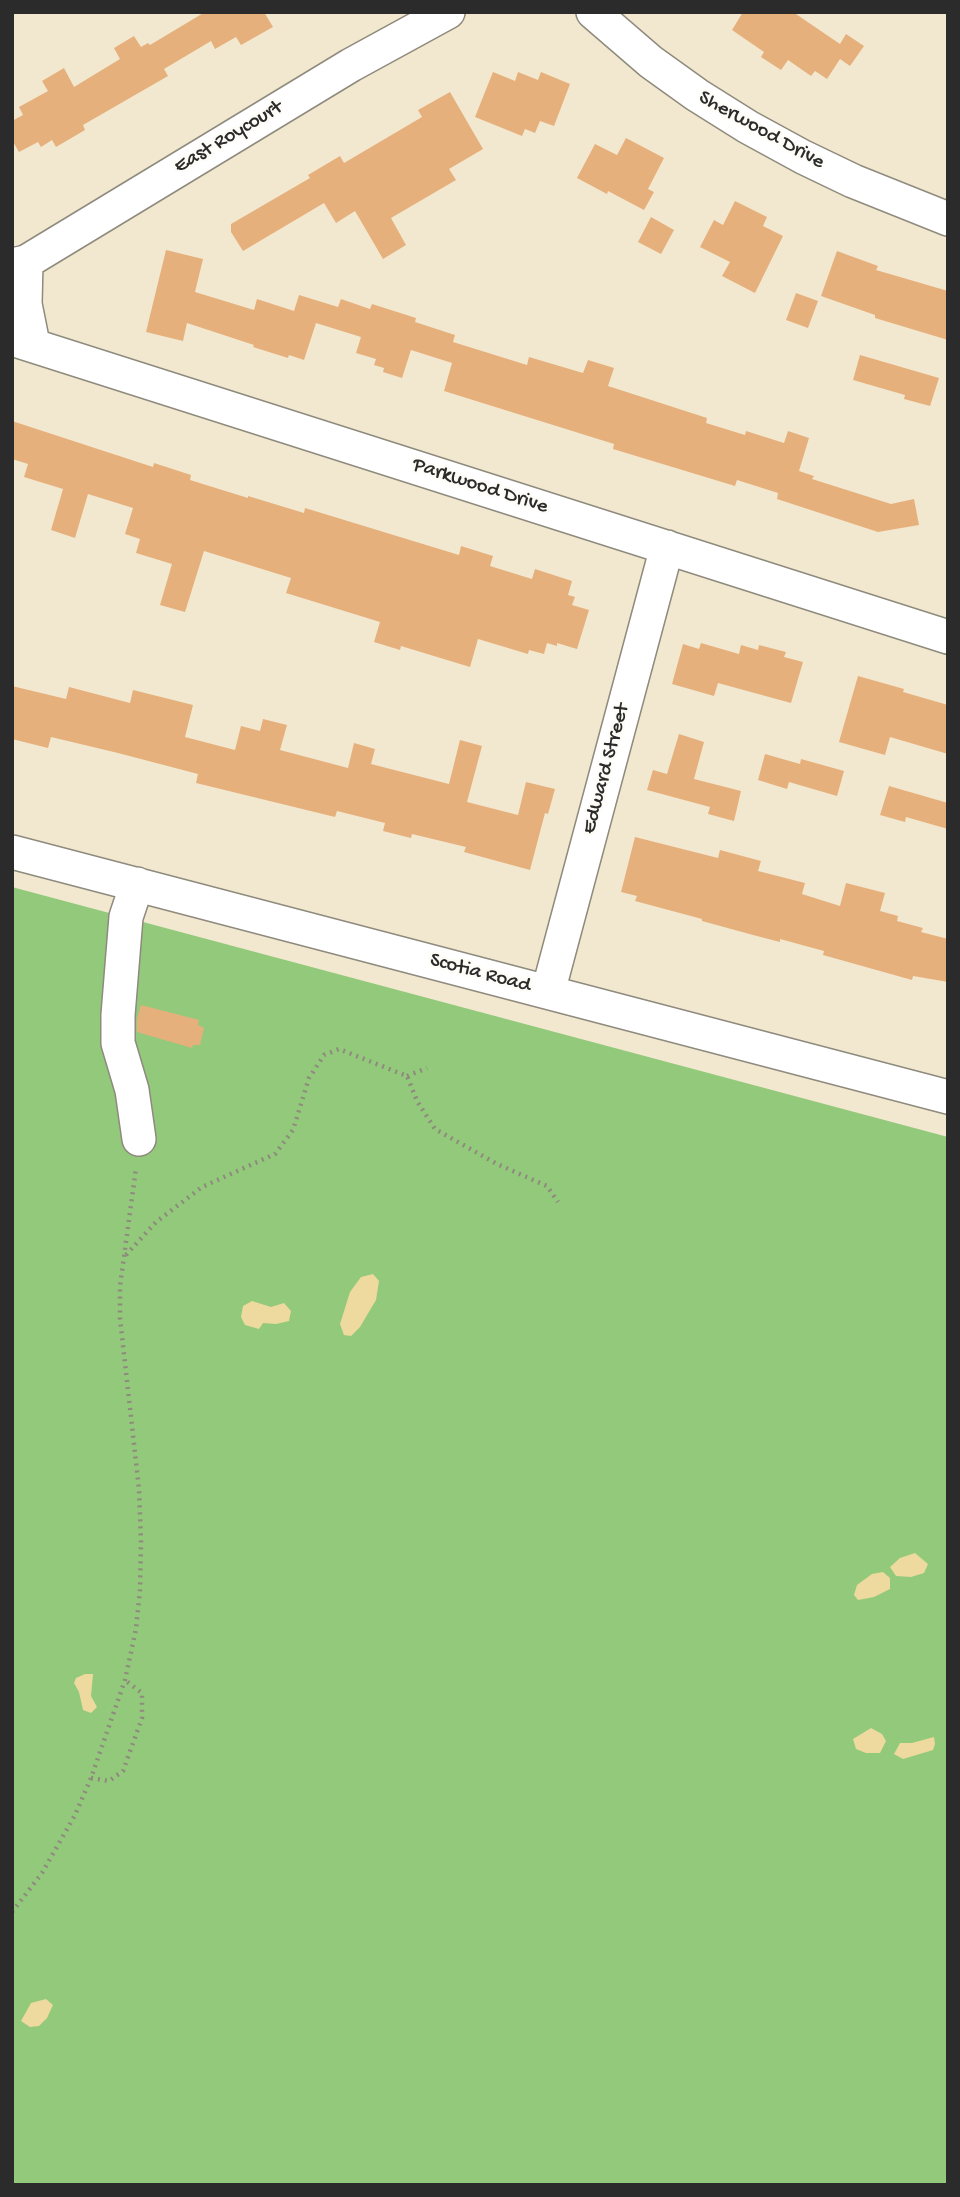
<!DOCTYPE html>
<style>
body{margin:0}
#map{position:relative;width:960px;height:2197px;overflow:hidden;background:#f2e8cf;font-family:"Gochi Hand",sans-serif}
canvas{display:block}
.frame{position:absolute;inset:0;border:14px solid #2b2b2b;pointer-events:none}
</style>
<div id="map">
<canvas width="960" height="2197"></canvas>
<div class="frame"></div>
</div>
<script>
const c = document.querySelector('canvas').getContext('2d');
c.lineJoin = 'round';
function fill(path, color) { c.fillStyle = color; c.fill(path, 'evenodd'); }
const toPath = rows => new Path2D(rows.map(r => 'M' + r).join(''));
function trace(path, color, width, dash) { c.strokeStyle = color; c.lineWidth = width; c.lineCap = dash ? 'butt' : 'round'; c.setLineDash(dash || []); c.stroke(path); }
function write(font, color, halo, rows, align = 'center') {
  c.font = font + ' "Gochi Hand",sans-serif'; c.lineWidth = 5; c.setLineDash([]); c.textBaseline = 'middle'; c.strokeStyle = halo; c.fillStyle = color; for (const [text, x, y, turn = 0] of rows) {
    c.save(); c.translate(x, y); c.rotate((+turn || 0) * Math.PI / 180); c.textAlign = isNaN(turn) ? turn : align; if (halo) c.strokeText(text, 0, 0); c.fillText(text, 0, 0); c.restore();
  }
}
fill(toPath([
 [12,887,948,1137,948,2185,12,2185]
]), '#93c97b');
fill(toPath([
 [373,1274,379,1281,376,1300,360,1327,351,1336,344,1335,340,1324,350,1292,361,1277],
 [252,1301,271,1307,284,1303,291,1311,289,1321,276,1324,263,1323,259,1329,245,1325,241,1317,243,1306],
 [915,1553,928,1564,924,1573,911,1577,896,1576,890,1567,900,1558],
 [883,1572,890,1578,890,1589,874,1597,858,1600,854,1595,857,1585,872,1574],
 [85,1674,93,1674,91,1696,97,1707,91,1713,83,1710,79,1692,74,1683,76,1678],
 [871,1728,882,1734,886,1741,880,1753,866,1753,856,1749,853,1739],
 [934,1737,935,1744,933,1750,903,1759,894,1754,900,1743,912,1743],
 [46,1999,53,2005,47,2018,39,2026,30,2027,21,2021,31,2003]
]), '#eeda9e');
fill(toPath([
 [205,12,264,12,273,27,241,45,236,37,215,49,211,41,164,69,168,76,83,125,85,130,56,147,52,140,41,147,38,142,19,152,12,140,12,121,23,115,19,107,48,91,42,81,64,68,74,87,120,59,114,48,134,36,141,47,148,43,150,45],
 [743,12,793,12,840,44,846,34,864,46,850,66,840,59,827,79,815,71,811,76,788,60,781,70,761,57,764,52,732,30],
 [493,72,515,81,518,72,538,80,541,72,570,84,554,126,540,121,535,133,525,129,522,136,475,117],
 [450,92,483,149,449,169,456,180,391,218,406,245,383,259,355,211,336,223,324,203,243,251,231,232,231,224,310,178,308,175,340,156,344,163,422,117,418,110],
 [626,138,664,158,648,189,654,192,644,210,608,191,607,194,577,178,595,144,617,155],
 [735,201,767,217,763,226,783,236,755,293,722,276,730,262,700,247,714,220,723,225],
 [651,217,674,230,661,254,638,242],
 [166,250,203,259,195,292,254,310,257,299,294,311,299,295,338,307,341,299,370,309,372,304,416,318,415,322,455,335,453,342,527,365,529,357,583,373,588,360,614,368,608,386,707,418,706,423,745,435,746,431,784,443,788,431,809,438,799,471,814,476,812,479,891,504,914,499,919,525,878,532,777,499,778,493,737,480,735,486,613,449,614,444,444,391,452,363,411,350,402,378,383,372,384,368,374,365,376,359,356,353,361,337,316,323,304,360,289,355,288,358,253,347,254,345,187,323,183,341,146,332],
 [837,251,878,266,876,270,948,291,948,340,875,318,875,315,821,296],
 [796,293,818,301,808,328,786,320],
 [860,355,939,378,930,406,904,399,905,395,853,380],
 [12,421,153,467,154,463,191,475,190,480,248,498,248,496,304,513,305,508,459,555,461,546,493,556,490,566,532,579,535,569,572,581,568,595,575,597,572,605,589,610,577,649,557,643,557,646,547,643,544,654,529,650,528,654,478,639,470,667,401,646,400,650,374,642,380,622,286,593,291,578,204,551,185,612,160,605,172,564,136,553,140,539,125,534,133,508,88,494,75,538,51,530,63,489,24,477,28,464,12,459],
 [701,643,739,654,741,645,758,650,759,645,786,652,784,657,803,662,791,703,718,683,714,696,672,684,683,644,699,649],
 [858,676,904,689,903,692,948,705,948,754,890,737,885,755,839,742],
 [12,686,66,699,69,687,130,703,133,690,193,705,185,737,235,750,241,726,260,731,263,719,287,725,280,750,348,768,354,743,375,749,371,764,449,784,460,740,482,746,467,802,518,815,526,782,555,789,548,814,545,813,530,870,464,852,466,847,412,834,411,838,383,831,385,823,337,811,335,817,196,783,198,774,118,753,51,737,48,748,12,739],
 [679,734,704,742,694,779,741,791,734,821,708,814,710,807,647,790,653,770,667,774],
 [765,754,800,764,801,759,844,771,837,796,789,782,787,789,758,780],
 [889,786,948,803,948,829,906,817,905,822,880,815],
 [635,837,718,858,720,850,761,861,758,871,805,883,802,894,840,906,846,883,885,893,880,911,898,916,897,921,923,928,921,932,948,939,948,982,913,976,912,980,823,955,824,951,780,939,780,942,753,935,702,921,702,919,635,901,637,896,621,892],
 [141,1005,199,1020,198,1025,204,1028,200,1045,193,1045,192,1048,137,1032,137,1019]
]), '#e6b07d');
const minor = toPath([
 [593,12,651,62,697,95,748,127,803,157,853,181,948,219],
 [26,262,25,304,33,344],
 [12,265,26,262,351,65,448,12],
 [12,339,948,637],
 [12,852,948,1097],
 [137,884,126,917,118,1015,118,1043,132,1090,139,1139],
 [548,992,667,547]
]);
trace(minor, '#8e8a7d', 36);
trace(toPath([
 [407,1076,427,1068],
 [126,1255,156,1222,202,1187,275,1154,293,1130,309,1078,324,1055,339,1049,407,1076,417,1101,435,1129,497,1164,547,1186,558,1202],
 [91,1778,109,1781,123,1771,142,1718,142,1693,125,1680],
 [12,1912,42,1873,75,1815,91,1778,125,1680,136,1629,140,1590,141,1542,139,1489,120,1318,120,1286,136,1168]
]), '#8e8a7d', 4.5, [2, 5]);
trace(minor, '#fff', 33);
write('21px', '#2b2b2b', '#fdfcf7', [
 ["Sherwood Drive",761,131,29],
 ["East Roycourt",229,138,-31],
 ["Parkwood Drive",480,487,18],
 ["Edward Street",607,769,-75],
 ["Scotia Road",480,974,15]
]);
</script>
